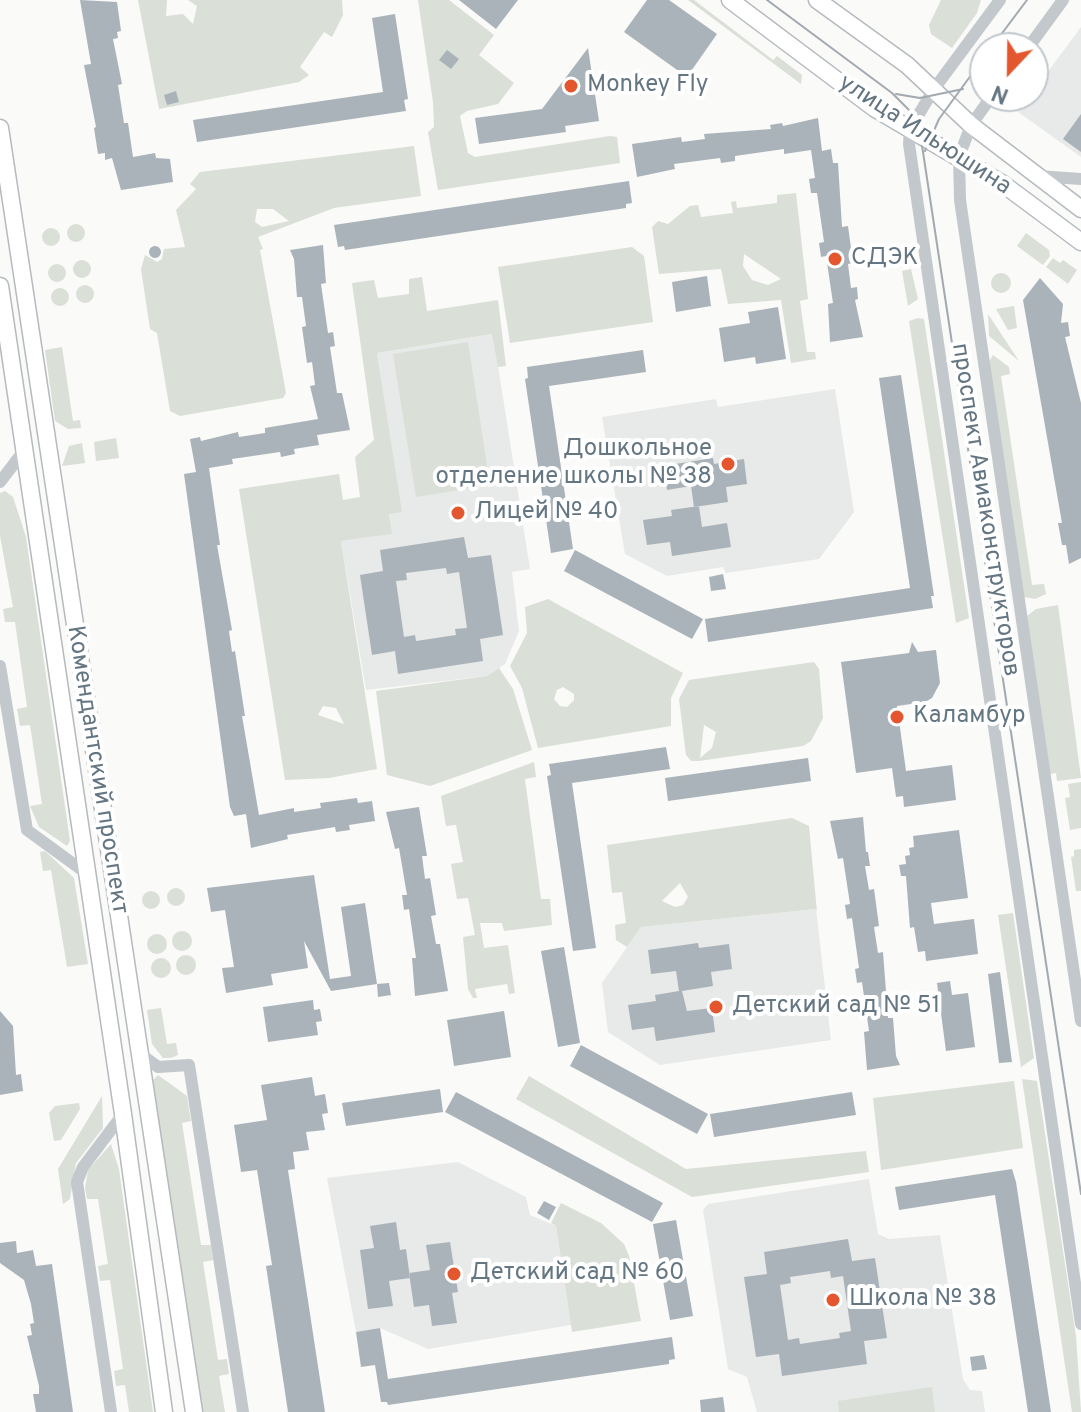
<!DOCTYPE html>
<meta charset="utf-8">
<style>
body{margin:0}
#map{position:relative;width:1081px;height:1412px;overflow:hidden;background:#fafaf8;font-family:Overpass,sans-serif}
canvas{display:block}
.north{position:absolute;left:969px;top:32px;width:80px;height:80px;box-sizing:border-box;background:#fff;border:2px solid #c1c8cd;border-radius:50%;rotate:202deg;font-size:22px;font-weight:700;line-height:32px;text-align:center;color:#657683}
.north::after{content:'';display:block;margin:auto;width:28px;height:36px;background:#e4572e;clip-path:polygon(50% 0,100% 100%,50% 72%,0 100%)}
</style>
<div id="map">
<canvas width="1081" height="1412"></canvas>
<div class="north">N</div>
</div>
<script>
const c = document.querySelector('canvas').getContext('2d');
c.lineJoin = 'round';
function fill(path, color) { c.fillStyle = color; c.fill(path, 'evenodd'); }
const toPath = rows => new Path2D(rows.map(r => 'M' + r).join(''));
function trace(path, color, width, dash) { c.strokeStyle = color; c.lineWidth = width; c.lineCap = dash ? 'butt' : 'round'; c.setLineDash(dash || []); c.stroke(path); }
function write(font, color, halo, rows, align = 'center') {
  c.font = font + ' Overpass,sans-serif'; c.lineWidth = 8; c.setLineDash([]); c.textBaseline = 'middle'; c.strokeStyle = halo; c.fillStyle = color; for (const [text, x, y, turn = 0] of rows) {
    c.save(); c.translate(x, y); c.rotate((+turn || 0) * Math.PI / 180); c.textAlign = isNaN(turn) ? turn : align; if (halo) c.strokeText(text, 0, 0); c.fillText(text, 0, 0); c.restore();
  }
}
fill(toPath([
 [1081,27,1081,157,1018,112],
 [493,334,530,569,512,572,519,631,505,664,487,676,366,690,341,541,391,534,389,513,401,511,377,353],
 [835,389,854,512,819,559,726,573,723,567,667,576,625,554,602,417,716,399,718,407],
 [816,909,831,1040,660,1065,608,1032,602,983,641,927],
 [458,1162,526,1197,530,1215,556,1226,571,1325,428,1349,380,1328,356,1332,327,1178],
 [869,1179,878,1234,889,1239,940,1235,963,1379,970,1390,982,1391,985,1412,757,1412,747,1377,728,1369,703,1210,708,1204]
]), '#e8e9e9');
fill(toPath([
 [138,0,167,0,166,16,183,14,193,24,197,6,188,0,342,0,343,15,332,37,324,32,300,67,309,75,299,82,159,109],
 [418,0,449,0,494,35,479,55,514,83,498,104,467,111,460,116,468,153,475,157,610,136,617,137,620,163,438,190,428,132,434,127,433,102],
 [688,0,694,0,773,60,777,56,802,75,801,84],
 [941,0,981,0,977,13,952,48,931,34,929,25],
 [414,146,421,196,334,208,258,237,263,249,260,250,286,393,283,398,180,416,170,411,157,333,150,329,141,269,145,255,157,262,162,259,164,249,185,247,176,210,196,189,190,184,200,172],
 [257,209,273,209,289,221,262,227,255,222],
 [796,193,808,299,800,301,807,352,815,352,816,359,791,363,781,300,728,304,721,269,659,274,652,227,658,221,668,224,690,206,698,205,701,217,733,213,731,202,736,201,737,208,777,203,777,195],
 [744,254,781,279,768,285,752,280,743,266],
 '67 233a9 9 0 1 1 18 0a9 9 0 1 1-18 0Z',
 '42 237a9 9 0 1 1 18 0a9 9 0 1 1-18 0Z',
 [1026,233,1049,250,1050,256,1043,265,1017,246],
 [632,247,644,256,653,322,510,343,498,267],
 [1053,258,1060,263,1063,260,1077,270,1068,284,1046,267],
 '73 269a9 9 0 1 1 18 0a9 9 0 1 1-18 0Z',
 '48 273a9 9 0 1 1 18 0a9 9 0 1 1-18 0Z',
 [911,269,918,299,908,306,902,271],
 '991 283a10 10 0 1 1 20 0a10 10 0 1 1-20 0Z',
 [422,277,427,311,498,300,506,366,498,367,492,334,377,353,402,512,389,514,392,534,341,541,377,769,329,778,285,780,239,489,339,474,343,500,360,497,355,457,374,440,352,283,374,280,378,298,409,294,409,279],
 [323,706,336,708,344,724,318,715],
 '76 294a9 9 0 1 1 18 0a9 9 0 1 1-18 0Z',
 '51 297a9 9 0 1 1 18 0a9 9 0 1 1-18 0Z',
 [1014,306,1017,328,1008,330,996,309],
 [988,314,1019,361,989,336],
 [918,318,924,319,969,618,956,623,909,321],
 [468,342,490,485,416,497,393,354],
 [62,347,73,421,80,420,81,428,68,429,55,421,45,350],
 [993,355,1009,367,1010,374,1001,376,1032,585,1044,584,1046,594,1035,599,1024,597,989,362],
 [116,438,119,458,96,461,94,442],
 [82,443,85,463,62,466,69,446],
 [5,491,13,497,26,537,70,841,67,846,39,827,30,806,42,804,30,725,20,726,17,709,27,707,15,622,5,622,3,609,13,607,0,536,0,493],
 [548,599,683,673,671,698,671,726,538,748,522,688,510,666,527,633,525,607],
 [563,687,574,694,574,700,567,707,560,706,554,699,557,690],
 [1058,605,1081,778,1057,781,1056,773,1050,774,1027,616,1036,609],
 [814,662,819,669,823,718,811,741,803,746,699,761,691,761,686,755,679,699,689,680],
 [704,725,716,732,712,748,700,758],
 [499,668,513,689,532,750,430,786,387,775,376,691,487,676],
 [534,762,536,777,525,779,541,899,550,899,552,925,504,931,502,923,480,923,484,948,508,945,515,993,509,994,507,984,475,989,477,998,473,998,468,989,463,937,475,935,468,898,457,899,451,864,463,862,456,825,446,826,441,796],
 [1081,782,1081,828,1070,830,1065,798,1070,797,1068,784],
 [792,818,809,826,817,912,816,909,641,927,627,947,616,940,615,925,626,923,622,892,612,893,607,845],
 [680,883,688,897,683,905,675,907,662,901],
 [1081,849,1081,891,1076,891,1071,857,1074,856,1074,850],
 [45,851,74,878,88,964,67,967,51,870,43,871,40,852],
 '167 897a9 9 0 1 1 18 0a9 9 0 1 1-18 0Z',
 '142 900a9 9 0 1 1 18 0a9 9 0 1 1-18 0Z',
 [1013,913,1034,1058,1021,1067,998,915],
 '172 941a10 10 0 1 1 20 0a10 10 0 1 1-20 0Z',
 '147 944a10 10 0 1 1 20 0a10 10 0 1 1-20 0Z',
 '176 965a10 10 0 1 1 20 0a10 10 0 1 1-20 0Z',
 '151 968a10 10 0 1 1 20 0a10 10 0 1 1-20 0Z',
 [161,1008,167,1044,176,1043,178,1055,171,1058,163,1058,152,1044,147,1010],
 [158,1075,187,1096,191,1121,182,1123,201,1245,211,1245,213,1260,203,1262,218,1360,227,1359,229,1374,219,1376,225,1412,201,1412,150,1083],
 [529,1076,686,1169,866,1151,869,1172,692,1197,516,1099],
 [1022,1079,1037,1081,1076,1336,1081,1412,1072,1412],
 [1014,1081,1023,1148,881,1170,873,1098],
 [102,1096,103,1128,76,1163,70,1199,63,1204,58,1169],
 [79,1103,80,1109,61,1140,54,1141,49,1113,55,1106],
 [111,1144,119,1169,153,1412,129,1412,125,1385,116,1386,114,1371,123,1369,110,1280,100,1281,98,1266,108,1264,98,1199,87,1199,85,1188,88,1170],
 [561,1203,601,1223,624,1244,629,1256,641,1321,572,1332,556,1226,551,1223],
 [932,1387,935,1412,839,1412,838,1401]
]), '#dadfd7');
fill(toPath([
 [80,0,117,2,121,31,117,32,118,38,113,39,122,84,118,85,124,123,128,123,133,157,155,153,156,158,170,159,173,182,121,190,112,158,105,160,105,153,98,154,94,128,96,127,84,65,91,64],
 [459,0,518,0,496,29],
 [647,0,669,0,717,34,687,77,624,32],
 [395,14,408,99,404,100,406,111,197,142,193,120,383,92,372,18],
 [588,48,599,121,565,126,566,132,479,144,475,118,542,109],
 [447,50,459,59,451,69,439,60],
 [176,91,179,102,167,105,164,95],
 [1081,114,1081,152,1063,139],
 [818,118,822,151,831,149,833,163,838,163,842,227,848,226,853,263,848,264,851,288,857,287,858,299,855,300,863,337,830,342,828,304,833,303,826,256,821,257,819,243,824,242,817,193,811,193,809,179,815,178,811,150,784,154,784,149,735,156,735,161,721,163,720,158,674,164,675,169,637,177,632,144,681,137,682,142,705,139,704,134,771,129,770,125,782,123,783,126],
 [629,181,632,203,626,204,626,208,345,250,344,246,338,247,334,225],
 [323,245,326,283,321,284,328,333,333,332,335,346,330,347,337,393,342,393,350,430,317,435,319,445,294,449,295,454,281,457,280,452,232,459,233,464,209,468,220,545,217,545,232,630,229,631,232,652,235,651,245,716,242,716,259,815,294,808,294,812,321,808,320,803,357,798,358,803,372,801,375,821,349,825,350,830,336,832,335,827,287,835,288,839,251,848,246,814,234,816,230,807,184,474,196,472,190,439,200,437,201,441,238,432,239,437,265,433,265,428,318,419,310,386,315,385,312,362,307,363,302,327,306,326,302,297,297,297,294,259,290,250],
 '149 252a6 6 0 1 1 12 0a6 6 0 1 1-12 0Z',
 [707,276,711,306,676,312,672,282],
 [1040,278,1063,304,1061,323,1068,322,1070,336,1065,337,1081,403,1081,558,1069,564,1066,545,1062,545,1058,523,1062,523,1023,300],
 [778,307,786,359,756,364,755,357,724,362,719,328,750,323,748,312],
 [643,350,646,372,549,386,573,549,551,553,525,379,528,378,527,367],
 [901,375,934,596,931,596,933,608,708,642,705,619,910,588,879,378],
 [713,458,714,464,744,459,747,484,726,487,728,502,694,507,691,486,667,490,663,466],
 [699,506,702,527,727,523,731,547,672,556,670,542,647,545,643,520,672,516,671,510],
 [464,537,468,558,491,555,503,635,480,639,483,661,398,674,395,651,372,655,360,575,383,571,380,550],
 [446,568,447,574,459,572,467,628,455,629,456,635,416,641,415,635,404,637,396,581,407,580,406,573],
 [575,550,703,619,692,639,564,571],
 [723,574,726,589,711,591,709,577],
 [912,642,918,652,936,650,940,683,932,698,925,702,897,706,906,771,952,765,956,800,904,807,903,796,896,797,892,768,856,773,841,662,909,653],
 [666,747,670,769,572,783,596,948,573,951,547,776,551,775,549,764],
 [808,758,811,781,668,801,665,778],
 [419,807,427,856,422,856,425,879,430,878,436,915,431,916,436,944,440,944,448,991,415,996,412,958,416,958,409,909,404,910,403,902,402,895,407,895,399,848,395,849,386,812],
 [863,817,866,852,868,852,870,866,865,866,869,890,874,889,879,926,874,927,878,953,883,952,888,1018,893,1018,896,1056,900,1065,867,1070,864,1032,869,1031,862,982,857,983,855,969,859,968,852,918,847,919,845,905,850,904,843,858,838,859,830,821],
 [959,830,968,898,931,903,934,924,974,919,978,954,926,961,925,951,918,952,914,927,910,928,906,876,901,876,899,865,906,864,905,856,910,855,909,848,914,847,913,836],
 [314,875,330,979,351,976,341,907,365,903,377,984,331,991,304,941,308,968,271,974,273,985,226,993,222,968,234,967,225,910,211,912,207,888],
 [698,943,699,948,729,944,732,969,711,972,713,986,682,991,687,1011,712,1008,715,1032,656,1041,654,1027,632,1030,628,1005,656,1001,655,995,679,991,676,971,651,974,648,950],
 [564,947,580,1043,558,1047,541,951],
 [1000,972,1012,1062,999,1063,988,974],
 [950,981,952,995,968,993,975,1047,946,1051,937,983],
 [389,983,391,995,378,997,377,984],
 [313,1000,314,1010,320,1009,322,1021,316,1022,318,1035,268,1042,263,1007],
 [0,1011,13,1026,16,1075,21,1074,23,1091,0,1095],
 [504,1011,511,1057,454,1066,447,1020],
 [581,1045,708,1114,697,1134,570,1066],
 [312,1077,315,1096,325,1094,328,1113,322,1114,325,1130,306,1132,309,1150,293,1152,295,1169,288,1170,325,1412,288,1412,266,1266,272,1265,257,1170,241,1172,234,1125,267,1120,261,1085],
 [440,1089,443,1112,346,1126,342,1103],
 [456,1092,663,1203,652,1222,445,1112],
 [852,1092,856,1115,714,1137,710,1114],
 [1012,1169,1016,1182,1051,1412,1028,1412,995,1195,899,1210,895,1187],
 [544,1201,556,1207,549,1220,537,1213],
 [676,1220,693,1316,670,1320,653,1224],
 [396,1222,400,1250,406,1249,410,1278,389,1281,393,1306,368,1309,360,1250,374,1248,370,1226],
 [848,1239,852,1261,875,1258,887,1338,864,1341,867,1364,782,1376,779,1354,756,1357,744,1277,767,1274,764,1252],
 [830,1271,831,1278,843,1276,851,1331,839,1333,840,1338,800,1344,799,1338,788,1340,780,1285,791,1283,790,1277],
 [16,1241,17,1253,33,1250,36,1266,52,1264,73,1412,36,1412,33,1394,39,1394,39,1386,27,1336,32,1335,30,1324,34,1323,31,1304,24,1280,0,1263,0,1243],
 [450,1242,458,1292,452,1293,457,1323,432,1326,429,1305,414,1307,409,1273,430,1270,426,1245],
 [380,1328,388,1379,672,1337,675,1359,669,1360,669,1364,388,1405,387,1402,381,1402,375,1365,361,1367,356,1332],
 [984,1355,987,1369,972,1371,970,1357],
 [723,1397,725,1412,701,1412,700,1400]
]), '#aab3b9');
const major = toPath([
 [730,0,874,108,1003,184,1081,242],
 [817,0,907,65,971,125,1081,209],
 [0,128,194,1412],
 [0,286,123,1114,164,1412]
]);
trace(major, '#b5babe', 19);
trace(toPath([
 [1000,0,934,89,910,129,909,144,1081,1324],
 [1028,48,1063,0],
 [992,96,971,125,959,157,960,200,1081,1021],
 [1038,176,1081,179],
 [0,482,23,452],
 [0,666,27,830,86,873],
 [142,1055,158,1067,189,1065,243,1412],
 [111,1412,77,1182,83,1167,123,1114]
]), '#c3c8cc', 12);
trace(major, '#fff', 16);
trace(toPath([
 [767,0,892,93,918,119,1081,1194],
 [991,48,1027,0],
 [896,94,920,98,963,89],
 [925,151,939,119,985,56]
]), '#a2aab0', 2);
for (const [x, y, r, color] of [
 [571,86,8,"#e4572e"],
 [835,259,8,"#e4572e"],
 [728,464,8,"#e4572e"],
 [458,513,8,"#e4572e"],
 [897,717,8,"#e4572e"],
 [716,1007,8,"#e4572e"],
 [454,1274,8,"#e4572e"],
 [833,1300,8,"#e4572e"]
]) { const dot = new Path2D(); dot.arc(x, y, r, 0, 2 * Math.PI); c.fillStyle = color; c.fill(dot); trace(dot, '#fff', 3); }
write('24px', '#657683', '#fff', [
 ["Monkey Fly",587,86],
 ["СДЭК",851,259],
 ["Дошкольное",712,450,"right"],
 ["отделение школы № 38",712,478,"right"],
 ["Лицей № 40",474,513],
 ["Каламбур",913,717],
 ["Детский сад № 51",732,1007],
 ["Детский сад № 60",470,1274],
 ["Школа № 38",849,1300]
], 'left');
write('24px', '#657683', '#fff', [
 ["улица Ильюшина",924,136,33],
 ["проспект Авиаконструкторов",984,510,81],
 ["Комендантский проспект",96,770,81]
]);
</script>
